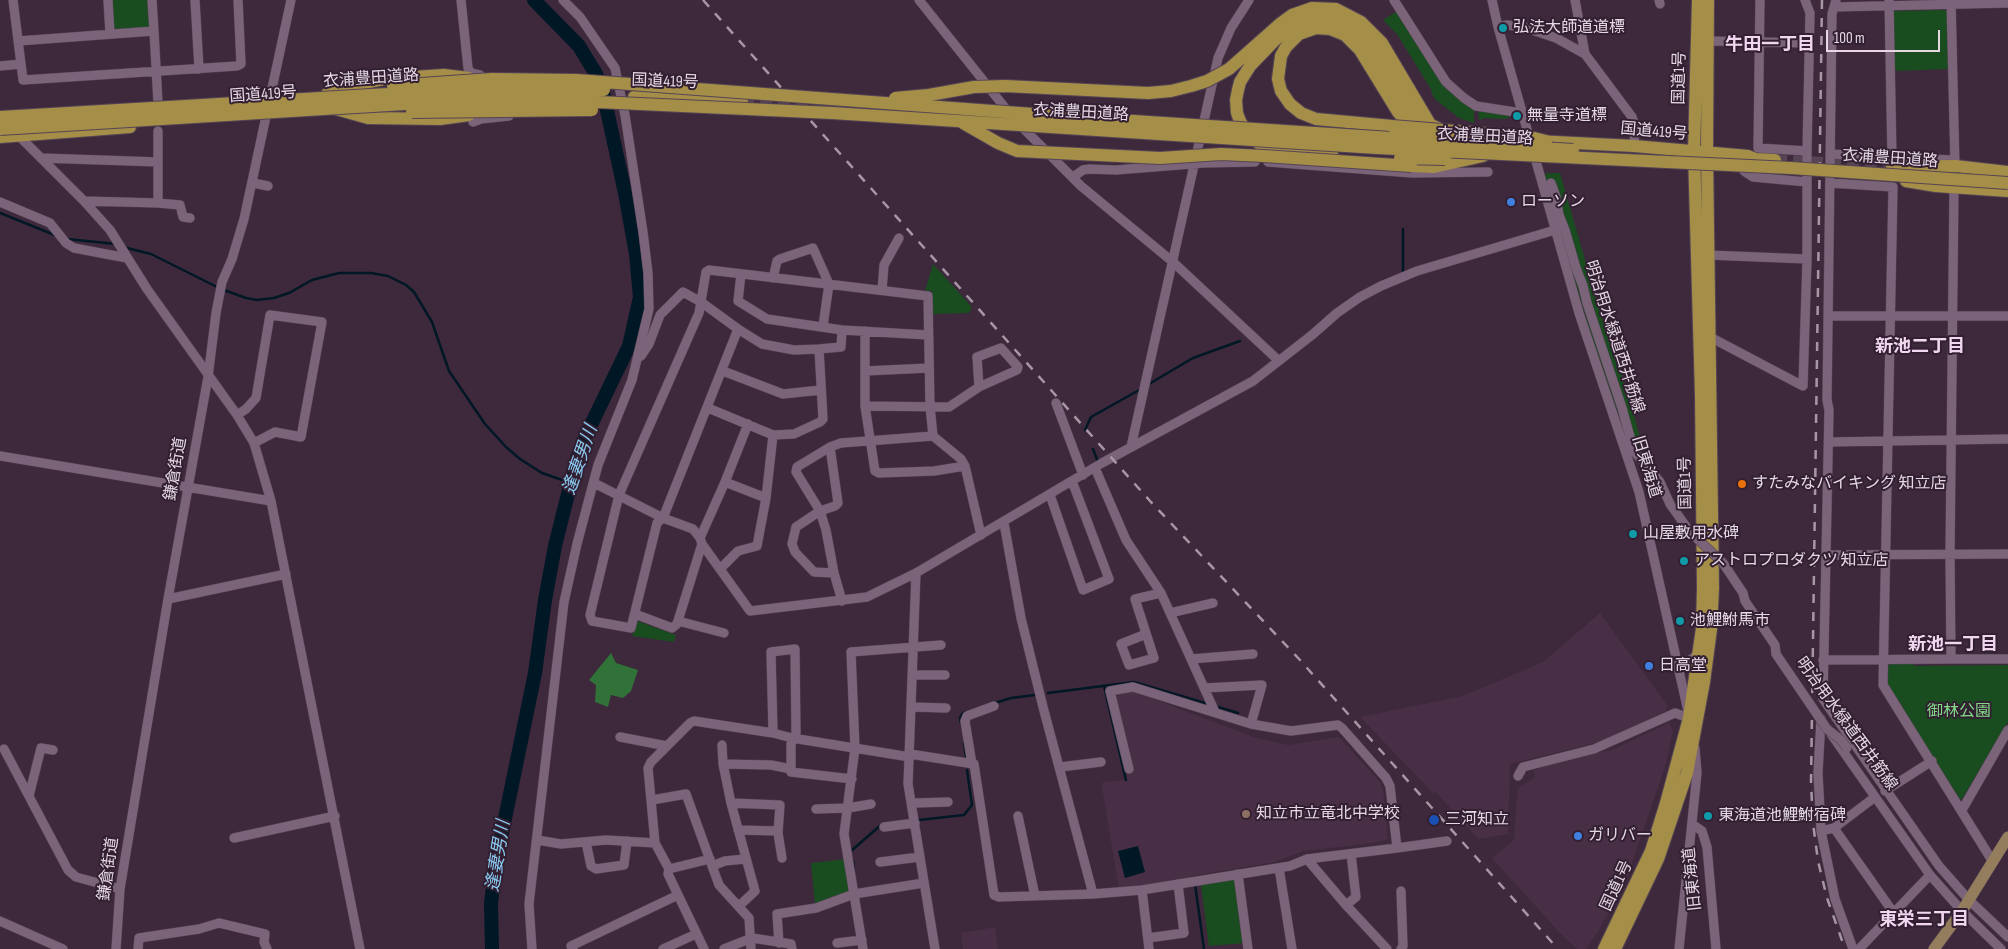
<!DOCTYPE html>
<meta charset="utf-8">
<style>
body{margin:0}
#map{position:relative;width:2008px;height:949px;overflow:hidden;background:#3d293b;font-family:"Sofia Sans Condensed",sans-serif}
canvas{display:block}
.scale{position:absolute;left:1826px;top:30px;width:114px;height:22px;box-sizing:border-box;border:2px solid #e5d8e4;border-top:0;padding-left:6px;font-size:15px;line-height:18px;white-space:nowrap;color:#e5d8e4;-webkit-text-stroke:4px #321f31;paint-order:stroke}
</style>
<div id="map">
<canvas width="2008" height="949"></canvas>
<div class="scale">100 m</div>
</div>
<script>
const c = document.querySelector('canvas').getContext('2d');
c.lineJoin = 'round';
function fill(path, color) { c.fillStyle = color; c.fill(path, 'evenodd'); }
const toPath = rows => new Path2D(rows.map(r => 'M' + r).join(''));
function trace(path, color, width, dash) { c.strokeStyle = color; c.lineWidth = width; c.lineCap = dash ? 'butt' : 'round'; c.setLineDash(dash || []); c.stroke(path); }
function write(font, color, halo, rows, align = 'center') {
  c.font = font + ' "Sofia Sans Condensed","Noto Sans JP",sans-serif'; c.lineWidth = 4; c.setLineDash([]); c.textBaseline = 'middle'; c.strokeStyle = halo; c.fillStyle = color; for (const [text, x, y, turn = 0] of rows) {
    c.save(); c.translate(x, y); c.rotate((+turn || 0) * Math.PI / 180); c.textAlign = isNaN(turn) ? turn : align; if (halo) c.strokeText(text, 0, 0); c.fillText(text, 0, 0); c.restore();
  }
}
fill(toPath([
 [1600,613,1667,705,1666,711,1606,740,1510,764,1508,834,1478,839,1435,791,1433,793,1360,717,1463,696,1543,662],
 [1133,691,1253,737,1288,745,1339,737,1380,782,1383,789,1388,839,1373,843,1303,851,1275,862,1191,876,1191,879,1119,889,1102,787,1103,782,1127,780,1125,771,1131,768,1115,696],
 [1669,723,1673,730,1666,764,1626,880,1599,930,1586,949,1577,949,1560,933,1492,858,1514,840,1518,788,1535,778,1534,770,1574,757,1612,750],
 [995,927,998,949,963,949,961,933]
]), '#482f46');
fill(toPath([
 [111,0,149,0,150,26,148,28,115,30,113,27],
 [1399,10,1438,75,1474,107,1474,123,1459,118,1435,99,1431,92,1432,91,1397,34,1383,20],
 [1945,10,1947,11,1949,68,1947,69,1897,71,1894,67,1892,14,1895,11],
 [1478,109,1514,114,1506,119,1485,118,1479,120],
 [1546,173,1560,173,1603,322,1623,377,1640,437,1650,456,1643,461,1635,460,1633,458,1588,325,1554,209,1545,176],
 [933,264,972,307,969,313,933,314,932,291,925,291],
 [637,621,676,635,674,642,632,636],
 [1913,663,1914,666,2008,665,2008,722,1962,799,1960,799,1885,685,1887,667,1890,664],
 [847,859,850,893,815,905,811,863],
 [1236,878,1246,943,1209,946,1201,885]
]), '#194d20');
fill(toPath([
 [611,653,616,663,638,670,631,691,623,698,611,695,608,707,595,702,596,685,589,680]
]), '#307237');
fill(toPath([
 [1138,846,1145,872,1125,878,1118,851]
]), '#001726');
trace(toPath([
 [0,213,57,236],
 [67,239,116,244],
 [123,247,151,254,219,288],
 [1403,272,1403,229],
 [224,290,246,298,257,300,274,298,289,293,312,280,339,273,371,273,388,276,406,285,414,292,432,322,449,371,485,424,506,447,520,459,542,473,565,481,570,485],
 [1149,384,1193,358,1240,341],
 [1085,430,1091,417,1141,389],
 [1093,449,1098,462],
 [1104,686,1126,780],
 [1048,693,1134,682,1205,703],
 [995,703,1011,698,1035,695],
 [1218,707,1238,713],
 [961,723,960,718,963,713,966,712],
 [964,743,966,757],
 [919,820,964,815,972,805,967,770],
 [851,851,882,824],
 [853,861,854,870],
 [1195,884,1204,949]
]), '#001726', 2.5);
trace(toPath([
 [492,949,491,904,495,867,535,673,545,600,555,546,577,458,589,429,629,346,640,297,636,254,625,193,603,92,596,74,579,46,534,0]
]), '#001726', 14);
trace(toPath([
 [742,101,822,107],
 [1775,160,1892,167]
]), '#564354', 12, [12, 6]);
const minor = toPath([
 [13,0,23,80,237,66,241,64,238,0],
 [108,0,110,34],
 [195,0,199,69],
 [461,0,468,68,471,73,480,75],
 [919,0,1010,114],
 [1394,0,1446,82,1464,98,1476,106,1515,112],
 [1492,0,1498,27,1579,313,1639,492,1688,711],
 [1575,0,1585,54,1632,117,1635,126,1634,146],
 [1659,0,1660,4],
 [1760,0,1758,148,1807,151],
 [1836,0,1832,14,1827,400,1829,410,1823,699,1939,866,1969,900,2008,937],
 [1889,0,1892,157],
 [1951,0,1955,166],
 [1834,7,2008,3],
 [1498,27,1507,25,1523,27,1556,38,1585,54],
 [154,31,158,103],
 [18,41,154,31,152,0],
 [1708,41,1809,43],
 [0,66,21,64],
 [473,122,481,119,509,116],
 [1019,124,1081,186,1173,262,1279,361],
 [16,133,84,201,110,230,147,289,237,415,254,443,271,501,360,949],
 [1830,154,1952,160],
 [42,158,158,162],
 [1268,162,1412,173,1488,172],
 [1744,171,1753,177,1807,182],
 [1073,177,1083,170,1089,169,1116,170,1204,163,1255,162],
 [253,183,268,186],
 [1551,183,1556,197,1559,215,1565,230,1576,268,1583,286,1587,303,1622,408,1634,451,1660,482,1670,504],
 [1830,183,1893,187,1883,685,1993,862],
 [1954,188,1950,555,1951,659,2008,659],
 [84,201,158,203,158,131],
 [0,202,50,223,66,243,74,248,127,258],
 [158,203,180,205,183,217,190,218],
 [1708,255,1807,259],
 [741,274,738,301,767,319,842,330,928,335],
 [773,278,777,261,780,259,813,248,829,284,823,326],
 [882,290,884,265,899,238],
 [1828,316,2008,316],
 [865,331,865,406,875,471,879,473,934,471,965,466],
 [1710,337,1803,386,1807,259,1807,151,1810,13,1805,0],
 [819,349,841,347,842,330],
 [641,356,649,344,660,315,683,292,701,302,738,329],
 [723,371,783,394,821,390],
 [865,371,929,368],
 [1056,403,1083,475],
 [865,406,949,407,979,387,1017,370,1018,367,1001,348,977,357,979,387],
 [708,408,773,435,794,434,820,422,823,419,819,349,794,350,762,344,738,329,663,518,657,523,631,628,592,621,590,615,619,495,699,313,706,272,709,270,928,296,930,406,933,436,961,459,965,466,981,535],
 [237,415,246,409,256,398,270,315,322,322,301,437,275,432,254,443],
 [1829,442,2008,439],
 [830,447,838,503,835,506,820,511,796,527,792,544,795,552,814,572,834,573],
 [1131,447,1218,58,1231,28,1249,0],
 [0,456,271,501],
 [1095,468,1126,540,1161,593,1215,712],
 [725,482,748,424],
 [594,483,663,518,693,529,700,538,702,544,750,611,867,597,916,573,1102,463,1253,381,1312,335,1337,313,1360,297,1381,286,1417,271,1555,230],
 [1050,495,1083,590,1109,579,1072,481],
 [1004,523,1021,618,1043,707,1093,894],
 [700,538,725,482,766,498,773,435],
 [1825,555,2008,554],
 [720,569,738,551,757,546,766,498],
 [916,573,908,784,935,949],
 [1743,593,1745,601,1775,645,1776,654],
 [168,599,286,574],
 [842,601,834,573,826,530,820,511,796,472,797,467,830,447,841,443,933,436],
 [1170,613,1213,603],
 [635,614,672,628,677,624,702,544],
 [678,621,724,633],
 [1146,634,1121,644,1129,665,1154,658,1135,599,1161,593],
 [1191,659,1253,654],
 [1823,660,1951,659],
 [1677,662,1689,661,1698,654],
 [912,675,945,675],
 [1204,688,1262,685,1251,724],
 [912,707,946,708],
 [1821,719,1818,773,1821,831,1835,899,1853,949],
 [773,733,771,652,795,649,796,733,791,744,791,772,852,779],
 [1831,734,1930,875,1962,911,2001,949],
 [620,737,667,746],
 [722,745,723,764,731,803,755,891,739,906],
 [4,749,68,870,76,877,120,889],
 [910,754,974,764,994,895,999,897,1093,894,1142,890,1290,866,1307,859,1397,848,1390,786,1386,778,1342,728,1338,725,1291,731,1251,724,1133,687,1110,691,1129,769],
 [723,764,771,765,791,769],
 [972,764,965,721,967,716,994,706],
 [1060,767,1101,762],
 [1518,776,1523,767,1594,749,1675,713,1689,718],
 [1885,791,1932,761],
 [29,796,41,748,53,750],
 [652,800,686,794,719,885,749,918,751,949],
 [731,803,780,805,778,833,782,858],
 [912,805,916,803,948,802],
 [816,809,848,808,871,804],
 [1962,810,2008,730],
 [1018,816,1035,896],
 [1692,824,1702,831,1707,847,1716,949],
 [884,827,915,823],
 [1834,828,1875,797],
 [738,830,778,831],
 [1821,831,1834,828,1893,912],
 [234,838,335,816],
 [537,840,561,844,606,840,655,843],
 [586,842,591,866,596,869,624,865,627,841],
 [1397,848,1447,841],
 [1307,859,1346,905,1387,949],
 [880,862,920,857],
 [712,866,725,861,745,859],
 [1279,868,1292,949],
 [669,869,710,859],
 [1238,874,1248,949],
 [1142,890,1149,949],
 [1346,905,1356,897,1351,854],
 [0,921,63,949],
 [1148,938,1184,933,1178,884],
 [779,943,777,914,816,908,854,894,924,883],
 [837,943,862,940],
 [116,949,120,889,168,599,208,377,216,313,222,282,232,259,244,219,291,0],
 [138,949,139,938,199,929,219,923,265,934,264,942,267,949],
 [532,949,529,904,564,602,577,544,598,465,632,380,649,309,648,273,643,232,625,115,615,68,580,17,563,0],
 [573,949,571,946,678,895],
 [663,949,696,934],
 [704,949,668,874,669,869,655,843,648,768,651,762,690,723,694,721,773,733,792,738,910,757],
 [724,949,752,938,791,944,792,949],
 [863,949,844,834,855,748,851,652,941,645],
 [1401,949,1403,946,1401,891],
 [1679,949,1697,773,1695,748],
 [1859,949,1930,875]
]);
const major = toPath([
 [1934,949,1962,911,2008,837]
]);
const highway = toPath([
 [1229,69,1281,23,1292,15,1312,8,1336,9,1361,22,1382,43,1430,124],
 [327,94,358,84,384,79,444,75,469,78],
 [634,97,742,101],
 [336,109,368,118,440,119,469,115],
 [1392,126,1316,119,1301,113,1290,104,1281,91,1278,79,1281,56,1286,47,1299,34,1316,28,1330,29,1345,35,1360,50,1398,112,1416,133],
 [0,137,130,127],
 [1536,141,1634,146,1748,156,1756,159,1775,160],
 [1332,154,1270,149,1261,145,1249,136,1240,121,1237,113,1236,100,1238,90,1240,82,1250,66,1275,40,1286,31,1304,20,1326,18,1350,27,1360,36,1376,54,1411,111,1418,119,1440,129],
 [1411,166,1434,167,1483,156],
 [1892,167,1955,166,2008,172],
 [1906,181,1936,186,2008,191],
 [1604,949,1651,851,1666,803,1689,718,1702,628,1703,588,1701,395,1694,152,1698,0],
 [1615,949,1658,859,1687,773,1704,682,1711,629,1713,588,1707,153,1708,0]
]);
trace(minor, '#554554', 10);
trace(major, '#554554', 12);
trace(highway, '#554554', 14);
trace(minor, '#7b6479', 9);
trace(major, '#947d5c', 11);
trace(highway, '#a58e48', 12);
trace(toPath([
 [703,0,1150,501,1299,659,1558,949],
 [1822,0,1811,783,1813,823,1818,861,1827,898,1845,949]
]), '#a797a6', 2.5, [9, 9]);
const minorBridge = toPath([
 [1670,504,1690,532,1723,563,1743,593],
 [1776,654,1827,729,1841,740,1847,748]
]);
const highwayBridge = toPath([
 [393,86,492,79,576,80,1073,117,1573,150],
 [895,98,929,95,974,87,1005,86,1148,93,1171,91,1191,86,1207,81,1229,69],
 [412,112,592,110],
 [0,117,472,89,604,90],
 [963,123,998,143,1017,151,1160,158,1221,154,1264,156,1411,166],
 [1392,126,1530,137,1546,141],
 [0,129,405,104,464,101,576,101,832,113,1377,148,1791,168,2008,183],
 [1400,158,1445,159]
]);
trace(minorBridge, '#554554', 10, []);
trace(highwayBridge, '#554554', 14, []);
trace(minorBridge, '#7b6479', 9);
trace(highwayBridge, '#a58e48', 12);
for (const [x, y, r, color] of [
 [1503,28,5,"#0f9aa8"],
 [1517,116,5,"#0f9aa8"],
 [1511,202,5,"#3f7fe0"],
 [1742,484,5,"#e8710a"],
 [1633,534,5,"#0f9aa8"],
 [1684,561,5,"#0f9aa8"],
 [1680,621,5,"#0f9aa8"],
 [1649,666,5,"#3f7fe0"],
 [1246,814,5,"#8d6e63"],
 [1708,816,5,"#0f9aa8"],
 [1434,820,6,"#1a4fb4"],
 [1578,836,5,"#3f7fe0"]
]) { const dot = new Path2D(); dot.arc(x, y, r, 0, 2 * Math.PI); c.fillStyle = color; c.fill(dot); trace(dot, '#321f31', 2); }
write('16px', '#e5d8e4', '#321f31', [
 ["弘法大師道道標",1513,28],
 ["無量寺道標",1527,116],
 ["ローソン",1521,202],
 ["すたみなバイキング 知立店",1752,484],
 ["山屋敷用水碑",1643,534],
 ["アストロプロダクツ 知立店",1694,561],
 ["池鯉鮒馬市",1690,621],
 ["日高堂",1659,666],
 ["知立市立竜北中学校",1256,814],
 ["東海道池鯉鮒宿碑",1718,816],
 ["三河知立",1445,820],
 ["ガリバー",1588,836]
], 'left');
write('16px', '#e5d8e4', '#321f31', [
 ["国道1号",1680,78,-89],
 ["衣浦豊田道路",371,79,-4],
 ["国道419号",665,82,2],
 ["国道419号",263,95,-4],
 ["衣浦豊田道路",1081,113,3],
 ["国道419号",1654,132,5],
 ["衣浦豊田道路",1485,137,3],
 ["衣浦豊田道路",1890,159,4],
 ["明治用水緑道西井筋線",1614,337,72],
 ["旧東海道",1646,467,73],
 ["鎌倉街道",176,469,-80],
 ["国道1号",1686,483,-91],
 ["明治用水緑道西井筋線",1846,724,54],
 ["鎌倉街道",109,869,-82],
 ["旧東海道",1693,879,-96],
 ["国道1号",1617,886,-65]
]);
write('16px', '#81d987', '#321f31', [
 ["御林公園",1959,712]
]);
write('bold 18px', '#f0d6ee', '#321f31', [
 ["牛田一丁目",1770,45],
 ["新池二丁目",1920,347],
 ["新池一丁目",1953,645],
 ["東栄三丁目",1924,920]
]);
write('italic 18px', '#8acaf1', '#321f31', [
 ["逢妻男川",581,460,-71],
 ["逢妻男川",499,856,-81]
]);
</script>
